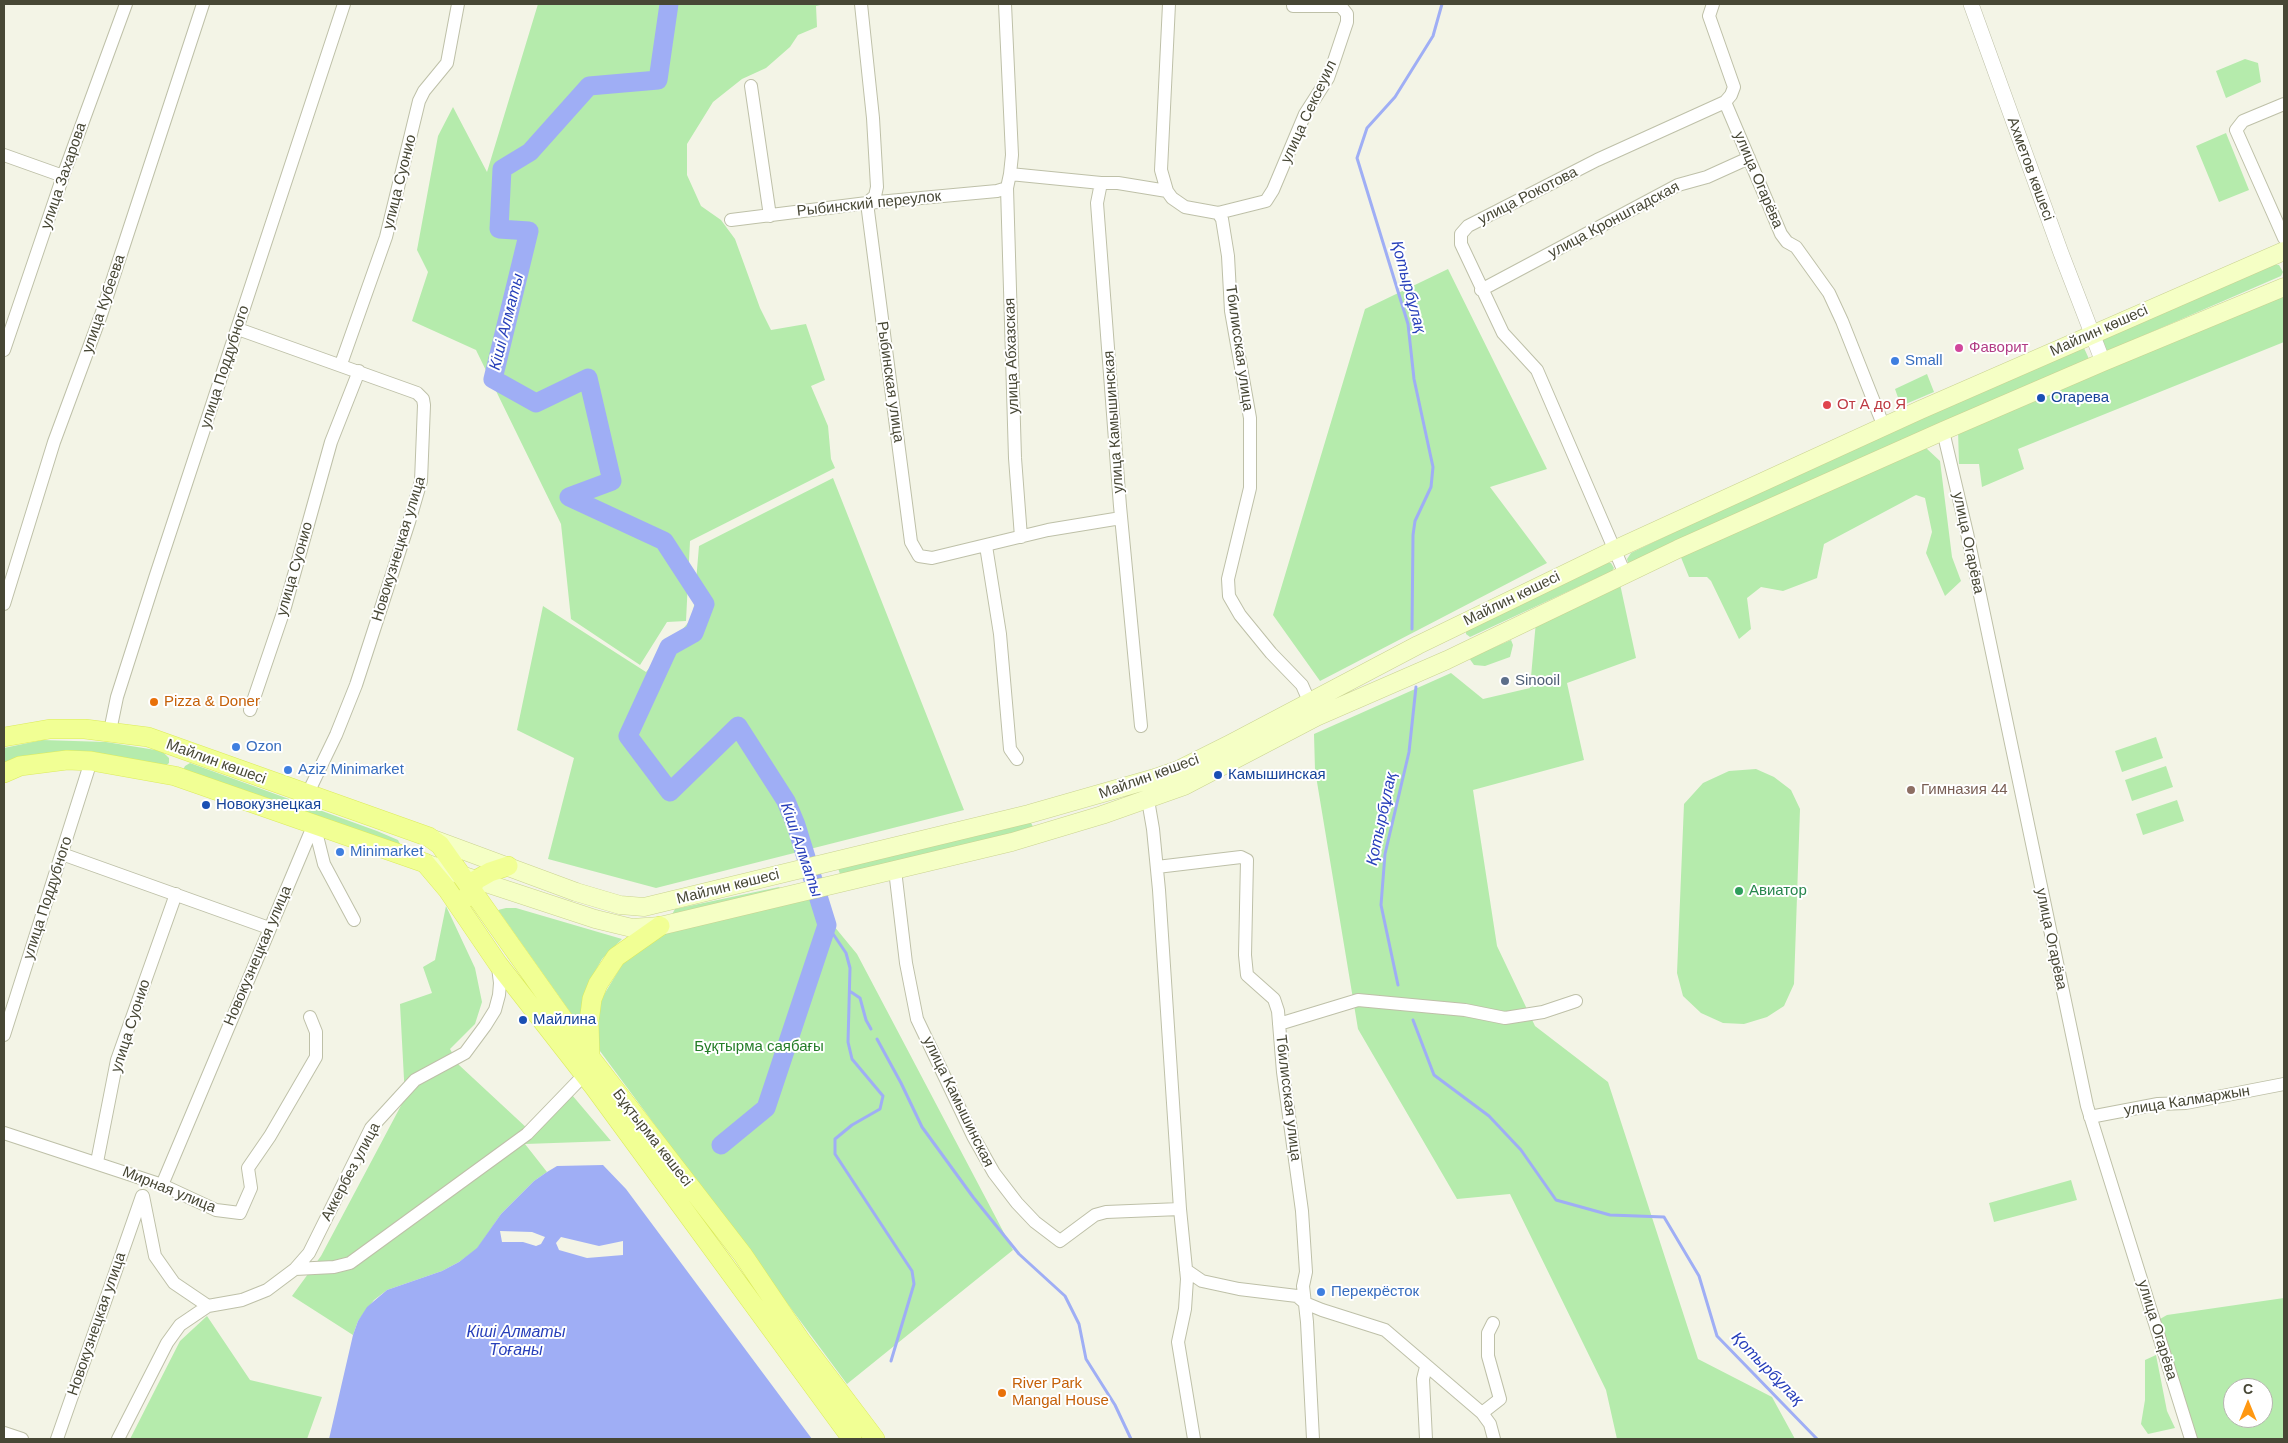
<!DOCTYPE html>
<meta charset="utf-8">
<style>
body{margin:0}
#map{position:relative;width:2288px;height:1443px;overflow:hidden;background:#f3f4e6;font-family:Arial,sans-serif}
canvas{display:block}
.frame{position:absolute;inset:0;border:5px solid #474735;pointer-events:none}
.north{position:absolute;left:2223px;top:1378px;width:50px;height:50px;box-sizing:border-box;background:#fff;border:1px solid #b5b5ae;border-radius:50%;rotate:0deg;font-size:14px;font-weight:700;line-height:20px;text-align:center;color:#474735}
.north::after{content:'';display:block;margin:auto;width:18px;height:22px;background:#ff9812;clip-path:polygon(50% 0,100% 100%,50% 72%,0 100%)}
</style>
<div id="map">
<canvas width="2288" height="1443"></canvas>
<div class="frame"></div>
<div class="north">С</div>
</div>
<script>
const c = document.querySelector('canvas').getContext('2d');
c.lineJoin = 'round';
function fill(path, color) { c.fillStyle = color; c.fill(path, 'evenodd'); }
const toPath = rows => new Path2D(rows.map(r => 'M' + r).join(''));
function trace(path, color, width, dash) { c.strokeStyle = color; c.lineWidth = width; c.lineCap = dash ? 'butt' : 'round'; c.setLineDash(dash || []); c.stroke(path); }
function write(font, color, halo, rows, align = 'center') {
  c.font = font + ' Arial,sans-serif'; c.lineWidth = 4; c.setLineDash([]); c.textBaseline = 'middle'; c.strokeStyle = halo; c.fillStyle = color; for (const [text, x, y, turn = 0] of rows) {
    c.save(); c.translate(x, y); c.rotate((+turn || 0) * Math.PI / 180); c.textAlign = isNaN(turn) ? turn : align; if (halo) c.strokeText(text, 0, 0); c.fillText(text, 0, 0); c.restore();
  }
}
fill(toPath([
 [538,4,825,4,816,6,817,27,798,35,790,47,766,68,742,79,713,102,687,144,687,175,701,206,721,220,735,239,760,308,771,330,806,324,825,380,811,386,828,426,831,459,835,468,690,541,686,621,667,622,640,665,571,619,561,524,476,350,412,321,428,272,417,250,438,136,453,107,487,172],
 [2245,59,2258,63,2261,82,2226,98,2216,71],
 [2226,133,2249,190,2219,202,2196,146],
 [2272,264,2279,265,2283,272,2281,276,2110,350,2103,350,2102,340],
 [1448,269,1547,469,1490,487,1547,563,1320,681,1273,615,1365,309],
 [2284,292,2284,342,2018,449,2024,469,1982,487,1979,464,1959,464,1958,430],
 [2079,346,2084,348,2089,359,1629,566,1627,559,1631,553,1914,417],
 [1927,374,1934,392,1901,406,1895,389],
 [1926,448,1940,461,1952,557,1961,581,1945,596,1926,553,1932,532,1925,498,1916,495,1824,544,1817,578,1783,591,1761,587,1747,598,1751,629,1739,639,1711,581,1707,577,1689,577,1680,555],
 [833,478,964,810,656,888,548,859,574,758,517,730,543,606,646,672,693,617,699,546],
 [1602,562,1611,563,1614,568,1612,571,1470,637,1466,634,1466,631],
 [1620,584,1636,658,1567,683,1584,760,1473,790,1497,946,1535,1026,1608,1082,1698,1359,1772,1397,1795,1439,1617,1439,1606,1390,1510,1194,1457,1199,1358,1029,1315,770,1314,734,1451,673,1483,699,1530,688,1536,621],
 [1511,640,1513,645,1510,657,1485,666,1474,665,1469,658],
 [2156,737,2163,758,2122,772,2115,751],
 [42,740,106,742,162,751,169,758,169,763,163,768,4,767,4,748],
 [190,763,377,831,398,840,400,844,398,846,183,770,185,766],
 [2166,766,2173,787,2132,801,2125,780],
 [1756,769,1774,777,1791,790,1800,809,1794,984,1784,1006,1767,1017,1744,1024,1723,1023,1701,1013,1683,996,1677,973,1684,804,1703,783,1729,771],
 [2177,800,2184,821,2143,835,2136,814],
 [1026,823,1031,823,1035,830,841,877,838,868],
 [779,887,783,891,669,920,675,909],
 [810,897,857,954,1013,1250,847,1384,597,1047,599,1003,623,963,657,935],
 [446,906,475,968,482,1002,475,1024,450,1049,459,1065,529,1130,572,1095,611,1141,525,1144,547,1172,534,1181,501,1214,477,1249,459,1262,442,1271,387,1290,374,1300,358,1321,353,1335,292,1296,321,1256,405,1098,400,1004,432,993,423,967,435,960],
 [506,908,516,908,622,939,602,959,587,986,580,1026,498,910],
 [2071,1180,2077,1200,1994,1222,1989,1203],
 [2284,1298,2284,1439,2196,1439,2160,1319,2167,1315],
 [2233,1388,2263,1388,2263,1418,2233,1418],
 [207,1316,250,1380,322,1397,307,1439,130,1439,180,1341],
 [2156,1355,2167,1411,2175,1428,2148,1434,2141,1424,2145,1400,2145,1360]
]), '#b5ebac');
fill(toPath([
 [603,1165,626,1189,812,1439,329,1439,353,1335,358,1321,367,1307,387,1290,442,1271,459,1262,477,1248,501,1214,534,1181,547,1172,557,1166],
 [500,1231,532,1232,545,1237,541,1244,536,1246,523,1242,502,1242],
 [561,1237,599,1246,623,1241,623,1255,587,1258,559,1250,556,1243]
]), '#9faef5');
trace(toPath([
 [1412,629,1413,535,1415,521,1431,487,1433,467,1414,379,1408,324,1357,158,1367,128,1395,97,1433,36,1442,4],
 [827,925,846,953,850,968,848,1042,852,1059,883,1096,880,1109,852,1125,835,1139,835,1154,912,1271,914,1284,891,1361],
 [1398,985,1381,905,1385,854,1409,752,1416,687],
 [851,992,860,998,866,1020,871,1029],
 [1413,1020,1434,1075,1489,1116,1521,1150,1556,1200,1610,1215,1664,1217,1699,1276,1717,1336,1817,1439],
 [877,1039,901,1083,922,1127,973,1197,1019,1254,1065,1296,1079,1324,1086,1359,1115,1405,1131,1439]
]), '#9faef5', 3);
trace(toPath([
 [669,4,658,80,589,86,530,152,502,169,499,229,529,231,493,379,536,403,588,378,612,481,569,497,664,541,705,604,694,633,669,647,628,736,670,792,738,726,786,801,796,825,827,925,766,1108,721,1145]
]), '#9faef5', 19);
const minor = toPath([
 [861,4,873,118,877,187,875,196,867,203,911,542,919,556,932,558,1048,530,1121,518],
 [1005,4,1012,155,1010,174,1101,183],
 [1169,4,1161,170,1167,191,1172,198,1185,207,1218,213,1222,219,1228,256,1231,311,1250,418,1250,488,1228,579,1229,596,1240,615,1271,653,1302,685,1309,701],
 [1293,4,1293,6,1339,6],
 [1713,4,1709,16,1734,87,1731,95,1725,102,1781,234,1787,242,1796,247,1829,293,1842,321,1884,427],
 [751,86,770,216],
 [2284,104,2243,121,2236,130,2284,238],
 [4,155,63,176],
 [1010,174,1007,188,1015,458,1021,537],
 [1218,213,1266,201,1273,190,1305,114,1328,78,1334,61,1347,22,1347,14,1339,4],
 [731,220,867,203,997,191,1007,188],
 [1481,290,1678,185,1707,177,1749,158],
 [238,329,417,393,423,399,424,405,421,481,409,522,356,685,336,735,307,795],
 [4,350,63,176,126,4],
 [341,364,386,237,419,101,424,91,447,63,458,4],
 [1943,431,1967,533,2087,1106,2191,1439],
 [986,546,1000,634,1010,749,1017,759],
 [1625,574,1537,370,1503,333,1461,244,1461,234,1468,226,1597,160,1725,102],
 [4,604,54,442,101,315,203,4],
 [250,710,285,607,331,442,359,371],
 [1141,726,1120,506,1097,203,1101,183,1118,183,1167,191],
 [110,731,117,697,155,578,344,4],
 [62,854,269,928],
 [1157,867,1241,857,1247,860,1245,955,1247,975,1274,999,1278,1011,1283,1072,1302,1211,1306,1272,1303,1286,1307,1322,1313,1439],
 [895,870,906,963,917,1019,973,1136,994,1173,1017,1203,1035,1222,1060,1241,1095,1215,1106,1212,1180,1209,1159,890,1153,829,1148,800],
 [1279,1024,1358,1000,1465,1010,1505,1018,1543,1012,1576,1001],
 [4,1035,91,761],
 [2090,1117,2158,1104,2186,1103,2284,1084],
 [4,1133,162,1185,216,1210,240,1213,251,1188,248,1168,270,1136,316,1057,316,1032,310,1017],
 [97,1162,117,1060,176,894],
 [162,1185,314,824,324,864,354,920],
 [143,1196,155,1256,174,1283,208,1306,242,1300,267,1290,295,1269,309,1253,371,1128,415,1080,465,1053,485,1026,495,1010,499,995,500,983,498,967],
 [1180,1209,1187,1279,1185,1309,1178,1342,1194,1439],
 [295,1269,334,1267,350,1263,527,1134,584,1075],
 [1186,1270,1202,1281,1239,1289,1297,1296,1305,1303,1322,1310,1385,1330,1482,1413,1490,1424,1494,1439],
 [1426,1367,1423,1379,1426,1439],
 [1482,1413,1500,1399,1488,1356,1488,1333,1493,1323],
 [4,1433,22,1439],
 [57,1439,142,1196],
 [118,1439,167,1343,180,1325,208,1306]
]);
const tertiary = toPath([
 [1971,4,2061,253,2103,362]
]);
const secondary = toPath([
 [430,838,576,892,620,905,644,907,1029,814,1155,778,1178,770,1230,744,1418,645,1614,550,1920,410,2284,251],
 [425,863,595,919,632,928,660,926,1012,842,1102,815,1184,786,1316,717,1447,660,1678,549,1943,431,2103,362,2284,287]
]);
const primary = toPath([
 [4,737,50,729,85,729,148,737,429,837,440,845,590,1057,743,1255,801,1341,875,1439],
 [4,773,20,766,67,760,91,761,175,776,425,863,447,889,498,964,594,1087,852,1439],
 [466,898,476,880,490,872,508,866],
 [590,1057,589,1022,592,999,598,984,616,957,660,926]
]);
trace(minor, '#bec0a8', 14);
trace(tertiary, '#bec0a8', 16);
trace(secondary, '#cad391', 19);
trace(primary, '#dbeb5d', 20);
trace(minor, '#fff', 12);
trace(tertiary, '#fff', 15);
trace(secondary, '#f5ffc5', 18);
trace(primary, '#f1ff94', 19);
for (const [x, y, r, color] of [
 [1959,348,5,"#d1479c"],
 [1895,361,5,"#3f7fe0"],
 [2041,398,5,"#1a4fb4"],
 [1827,405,5,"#e0444e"],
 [1505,681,5,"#5c6f8a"],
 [154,702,5,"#e8710a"],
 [236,747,5,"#3f7fe0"],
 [288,770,5,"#3f7fe0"],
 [1218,775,5,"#1a4fb4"],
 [1911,790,5,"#8d6e63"],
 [206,805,5,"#1a4fb4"],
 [340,852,5,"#3f7fe0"],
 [1739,891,5,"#2e9e5b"],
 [523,1020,5,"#1a4fb4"],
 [1321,1292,5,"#3f7fe0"],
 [1002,1393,5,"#e8710a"]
]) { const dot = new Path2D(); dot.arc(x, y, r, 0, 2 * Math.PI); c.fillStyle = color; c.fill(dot); trace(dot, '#fff', 2); }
write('15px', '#474735', '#fff', [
 ["улица Сексеуил",1309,112,-65],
 ["Ахметов көшесі",2030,169,70],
 ["улица Захарова",64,176,-71],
 ["улица Огарёва",1758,180,67],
 ["улица Суонио",400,182,-76],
 ["улица Рокотова",1528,196,-27],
 ["Рыбинский переулок",869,204,-6],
 ["улица Кронштадская",1614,220,-28],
 ["улица Кубеева",104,304,-71],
 ["Майлин көшесі",2099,331,-24],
 ["Тбилисская улица",1239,348,82],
 ["улица Абхазская",1012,356,-92],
 ["улица Поддубного",225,367,-72],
 ["Рыбинская улица",890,382,82],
 ["улица Камышинская",1114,422,-94],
 ["улица Огарёва",1968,543,78],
 ["Новокузнецкая улица",399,549,-73],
 ["улица Суонио",295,569,-74],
 ["Майлин көшесі",1512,599,-26],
 ["Майлин көшесі",216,762,20],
 ["Майлин көшесі",1149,777,-20],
 ["Майлин көшесі",728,887,-14],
 ["улица Поддубного",48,898,-72],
 ["улица Огарёва",2051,939,78],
 ["Новокузнецкая улица",258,956,-67],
 ["улица Суонио",131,1026,-72],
 ["Тбилисская улица",1288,1098,83],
 ["улица Калмаржын",2187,1101,-9],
 ["улица Камышинская",958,1102,64],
 ["Бұқтырма көшесі",652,1138,52],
 ["Аккербез улица",351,1172,-62],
 ["Мирная улица",169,1190,22],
 ["Новокузнецкая улица",97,1324,-71],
 ["улица Огарёва",2157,1330,73]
]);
write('15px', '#b23c85', '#fff', [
 ["Фаворит",1969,348]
], 'left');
write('15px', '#366cbe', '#fff', [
 ["Small",1905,361],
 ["Ozon",246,747],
 ["Aziz Minimarket",298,770],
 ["Minimarket",350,852],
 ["Перекрёсток",1331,1292]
], 'left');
write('15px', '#164399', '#fff', [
 ["Огарева",2051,398],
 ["Камышинская",1228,775],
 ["Новокузнецкая",216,805],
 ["Майлина",533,1020]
], 'left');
write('15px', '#be3a42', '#fff', [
 ["От А до Я",1837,405]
], 'left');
write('15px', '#4e5e75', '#fff', [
 ["Sinooil",1515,681]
], 'left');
write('15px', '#c56008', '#fff', [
 ["Pizza & Doner",164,702],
 ["River Park",1012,1384],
 ["Mangal House",1012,1401]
], 'left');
write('15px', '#785e54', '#fff', [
 ["Гимназия 44",1921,790]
], 'left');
write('15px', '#27864d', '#fff', [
 ["Авиатор",1749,891]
], 'left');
write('15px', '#247d28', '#fff', [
 ["Бұқтырма саябағы",759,1047]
]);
write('italic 16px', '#273fba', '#fff', [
 ["Қотырбұлақ",1408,287,75],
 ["Кіші Алматы",507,322,-76],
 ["Қотырбұлақ",1382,819,-78],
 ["Кіші Алматы",801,850,71],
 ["Кіші Алматы",516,1333],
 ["Тоғаны",516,1351],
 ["Қотырбұлақ",1767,1369,46]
]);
</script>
